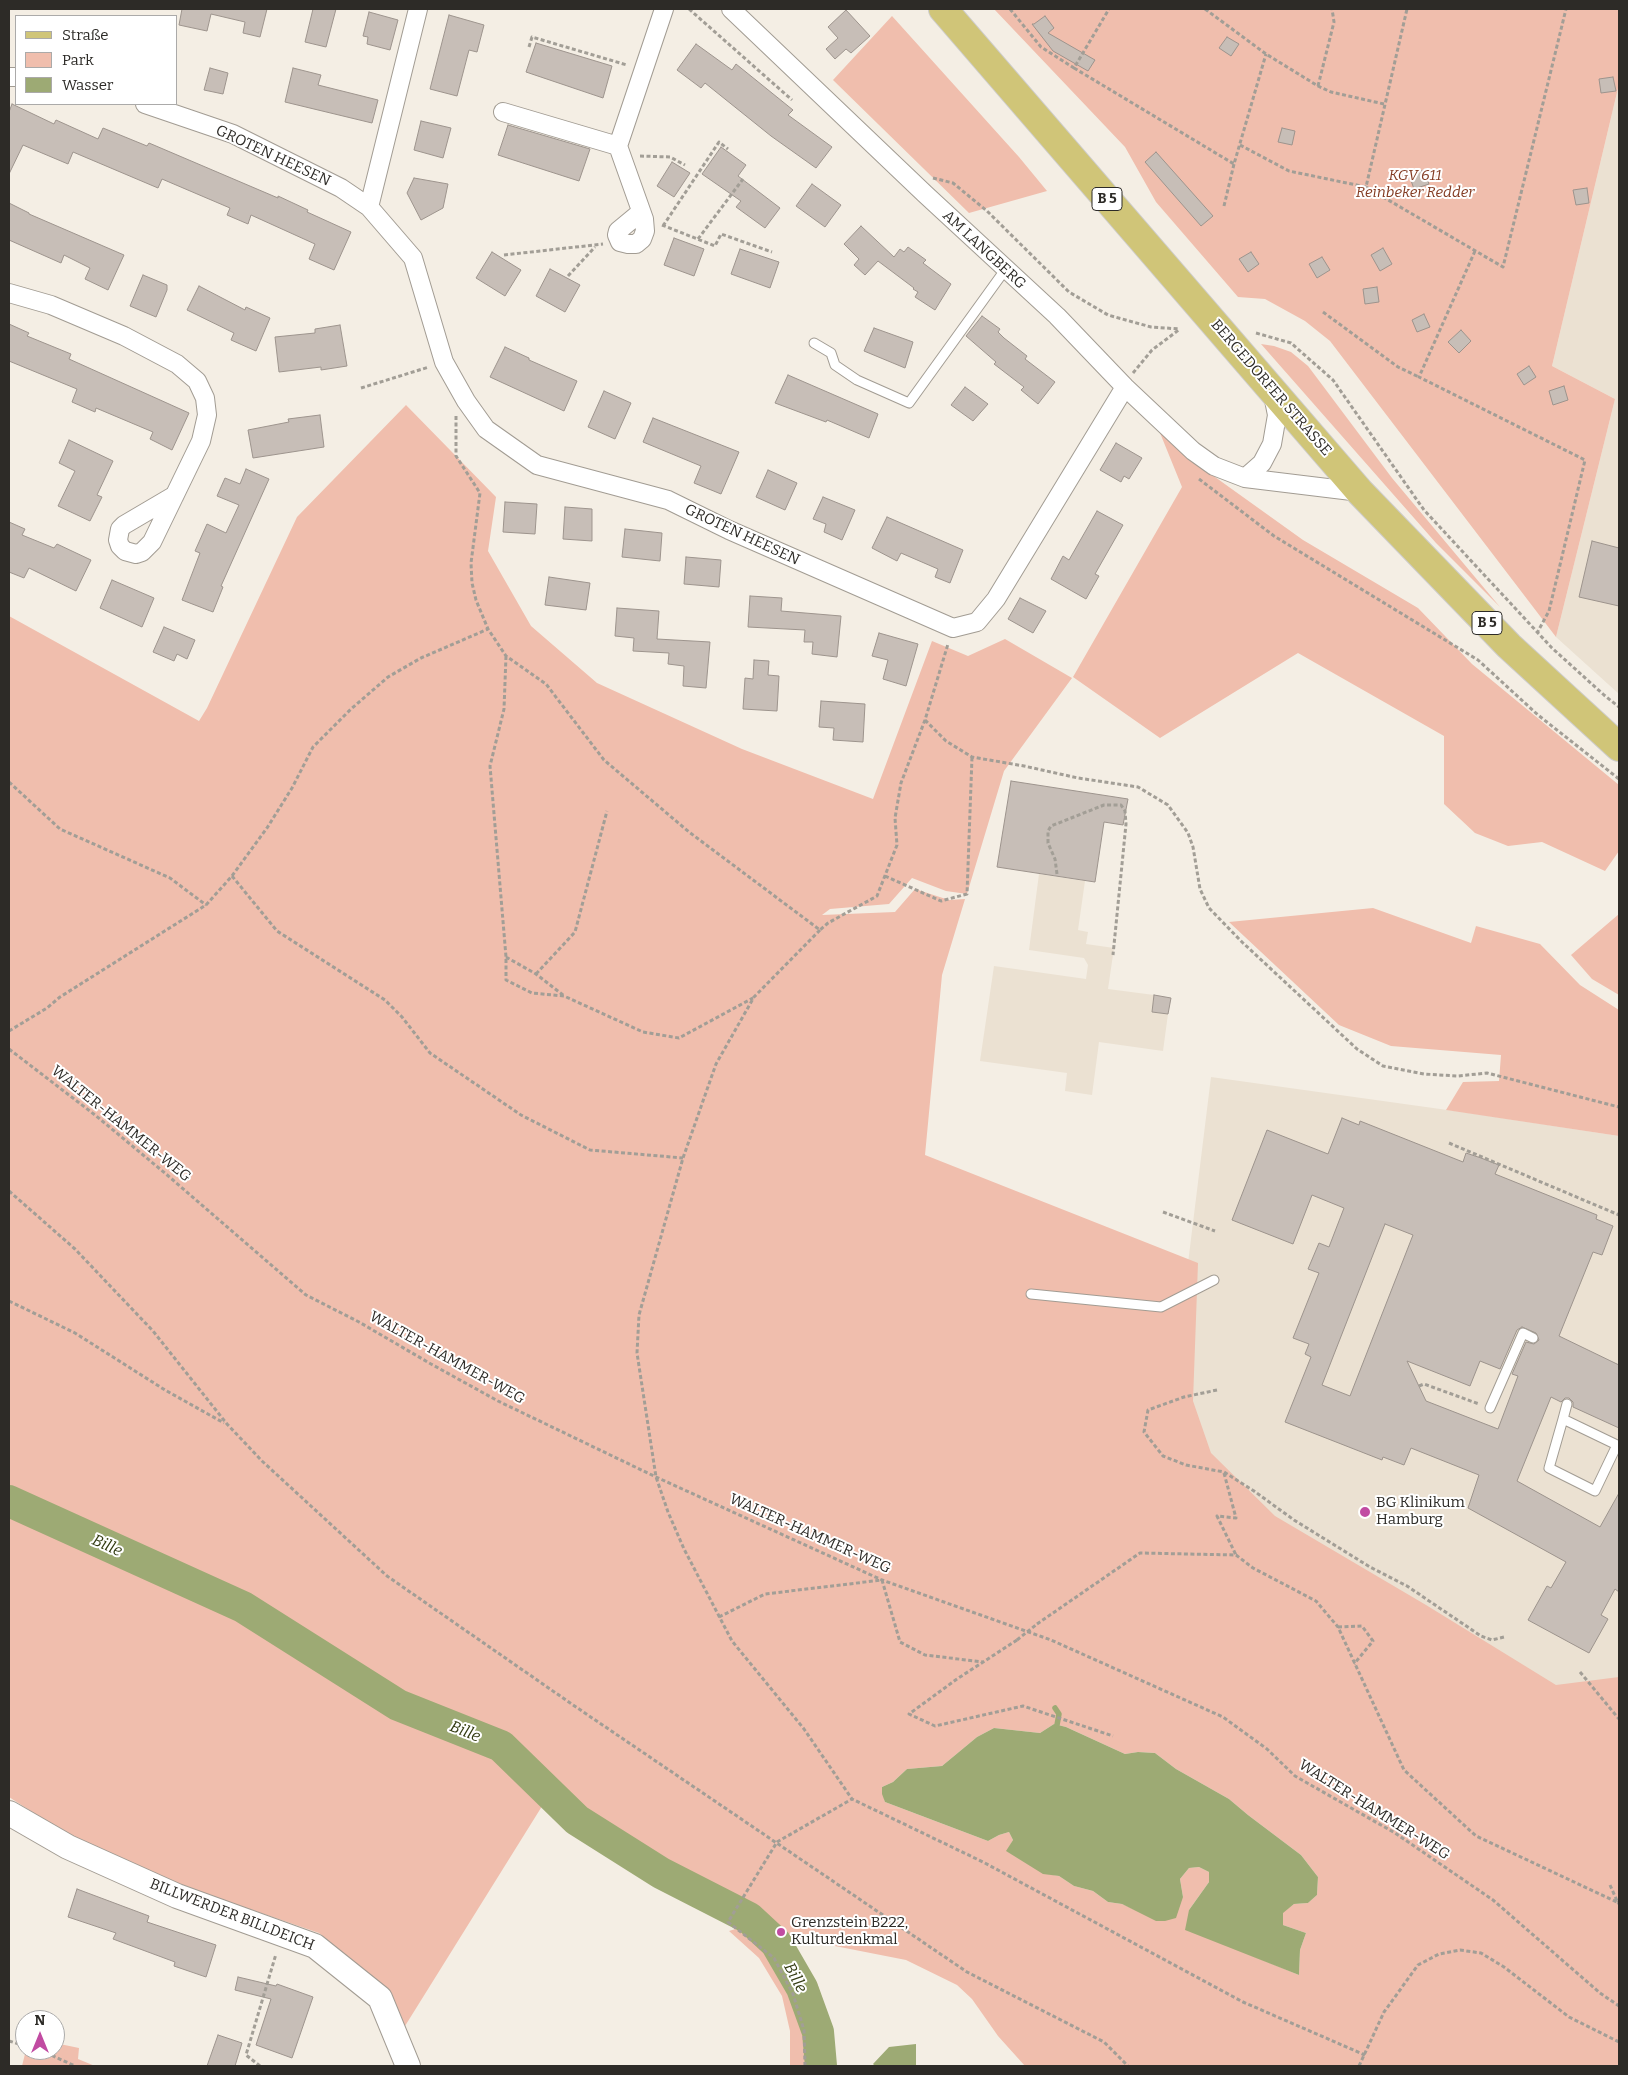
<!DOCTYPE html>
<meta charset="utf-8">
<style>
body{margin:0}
#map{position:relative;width:1628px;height:2075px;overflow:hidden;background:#f4eee4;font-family:Bitter,serif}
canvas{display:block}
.frame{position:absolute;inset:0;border:10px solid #2d2b27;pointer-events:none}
.legend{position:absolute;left:15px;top:15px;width:162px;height:90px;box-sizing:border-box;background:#fff;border:1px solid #abaaa9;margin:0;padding:6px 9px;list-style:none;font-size:15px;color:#2d2b27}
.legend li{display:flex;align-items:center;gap:10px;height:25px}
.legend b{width:25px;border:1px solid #abaaa9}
.north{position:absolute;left:15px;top:2010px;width:50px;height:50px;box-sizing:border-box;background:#fff;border:1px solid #abaaa9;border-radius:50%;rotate:0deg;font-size:14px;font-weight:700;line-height:20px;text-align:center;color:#2d2b27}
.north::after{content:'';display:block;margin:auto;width:18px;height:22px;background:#c14ba2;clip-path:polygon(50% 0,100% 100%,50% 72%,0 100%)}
</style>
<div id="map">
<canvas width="1628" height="2075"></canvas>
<div class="frame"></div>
<ul class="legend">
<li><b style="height:6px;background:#d0c578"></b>Straße</li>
<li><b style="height:14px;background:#f0bead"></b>Park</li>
<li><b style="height:14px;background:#9daa74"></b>Wasser</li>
</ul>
<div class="north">N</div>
</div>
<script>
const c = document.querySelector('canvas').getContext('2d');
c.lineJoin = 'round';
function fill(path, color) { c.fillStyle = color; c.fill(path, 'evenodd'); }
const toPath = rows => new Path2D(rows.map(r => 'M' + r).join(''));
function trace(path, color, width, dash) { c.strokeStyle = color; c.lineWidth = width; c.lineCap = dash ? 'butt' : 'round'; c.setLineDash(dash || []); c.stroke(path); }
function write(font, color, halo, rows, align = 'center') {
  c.font = font + ' Bitter,serif'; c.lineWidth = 4; c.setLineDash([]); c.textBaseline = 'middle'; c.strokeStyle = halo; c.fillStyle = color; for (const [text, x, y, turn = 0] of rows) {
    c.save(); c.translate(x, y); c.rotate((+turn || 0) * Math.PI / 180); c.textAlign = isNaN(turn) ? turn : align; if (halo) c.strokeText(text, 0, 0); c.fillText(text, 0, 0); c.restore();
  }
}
fill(toPath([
 [1619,84,1619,694,1556,637,1615,399,1552,366],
 [1039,874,1085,881,1078,930,1088,932,1086,944,1114,948,1108,989,1154,995,1152,1012,1168,1014,1163,1051,1099,1042,1092,1095,1065,1091,1067,1073,980,1061,994,966,1086,979,1088,965,1084,958,1029,950],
 [1211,1077,1476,1114,1619,1136,1619,1934,1170,1409]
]), '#ebe1d2');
fill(toPath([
 [994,9,1619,9,1619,84,1552,366,1615,399,1556,637,1330,341,1305,321,1265,299,1238,297,1156,202,1125,147],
 [892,16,1019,157,1047,191,969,213,833,80],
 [1261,344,1274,346,1291,352,1308,366,1392,478,1500,607,1436,543],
 [406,405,496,497,488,551,531,626,597,683,742,749,873,799,932,641,968,656,1005,639,1072,678,1004,771,967,894,946,891,912,878,889,904,830,909,822,915,895,912,915,889,949,900,965,899,942,975,925,1155,1198,1263,1193,1401,1211,1453,1275,1516,1426,1605,1556,1685,1619,1677,1619,2066,1025,2066,998,2036,972,1999,957,1985,906,1960,784,1936,817,1983,833,2032,832,2066,790,2066,790,2031,782,1996,759,1958,729,1931,758,1922,705,1902,659,1876,575,1821,549,1795,405,2026,391,1993,319,1933,177,1884,71,1837,9,1797,9,1513,243,1614,390,1701,268,1612,246,1599,9,1493,9,616,199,721,207,708,297,517],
 [1054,1724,1066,1727,1125,1754,1138,1752,1155,1753,1176,1769,1229,1799,1248,1815,1301,1855,1318,1877,1317,1895,1308,1903,1294,1904,1283,1912,1283,1925,1306,1933,1300,1950,1299,1975,1243,1952,1189,1910,1209,1882,1209,1872,1199,1867,1189,1868,1180,1879,1183,1897,1138,1911,1122,1904,1108,1902,1093,1891,1074,1886,1059,1876,1043,1873,1007,1851,1013,1840,1009,1832,999,1835,988,1841,885,1802,882,1787,893,1782,907,1769,942,1766,977,1737,994,1728,1040,1733],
 [1158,428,1215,477,1303,540,1418,608,1472,664,1619,785,1619,851,1605,871,1542,842,1508,846,1475,833,1444,804,1444,736,1298,653,1160,738,1073,677,1182,487],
 [1373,908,1471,943,1476,926,1540,944,1580,985,1619,1010,1619,1136,1446,1110,1463,1082,1499,1081,1501,1055,1391,1046,1339,1025,1229,922],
 [1619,914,1619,995,1592,979,1571,955],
 [55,2043,79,2048,78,2059,95,2066,22,2066,26,2050,55,2050]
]), '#f0bead');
fill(toPath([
 [1054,1724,1066,1727,1125,1754,1138,1752,1155,1753,1176,1769,1229,1799,1248,1815,1301,1855,1318,1877,1317,1895,1308,1903,1294,1904,1283,1913,1283,1925,1306,1933,1300,1950,1299,1975,1185,1930,1189,1910,1209,1882,1209,1872,1199,1867,1189,1868,1180,1879,1183,1897,1176,1918,1165,1921,1156,1921,1122,1904,1108,1902,1093,1891,1074,1886,1059,1876,1043,1874,1006,1851,1013,1840,1009,1832,999,1835,988,1841,885,1802,882,1794,882,1787,893,1782,907,1769,942,1766,977,1737,994,1728,1040,1733],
 [916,2044,916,2066,875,2066,873,2064,889,2047]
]), '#9daa74');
trace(toPath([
 [1055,1708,1059,1714,1057,1725]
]), '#9daa74', 5.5);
trace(toPath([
 [9,1501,243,1607,398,1705,501,1746,577,1820,661,1873,749,1918,776,1943,802,1988,818,2032,821,2066]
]), '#9daa74', 32);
const building = toPath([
 [182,9,267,9,260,37,243,33,245,22,211,14,207,31,179,25,182,9],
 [313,9,336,9,326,47,305,42,313,9],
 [846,10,870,36,851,53,846,49,835,59,826,49,838,38,828,27,846,10],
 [369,12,398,20,390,50,367,44,368,37,363,36,369,12],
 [449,15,484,25,477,52,469,50,457,96,430,89,449,15],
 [1045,16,1054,28,1048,33,1095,60,1088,71,1053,51,1032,24,1034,24,1045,16],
 [1227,37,1239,44,1231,56,1219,48,1227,37],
 [536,43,612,66,603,98,526,72,536,43],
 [696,44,732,70,736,64,793,110,788,115,832,147,816,168,771,136,705,83,701,88,677,70,696,44],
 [210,68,228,73,223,94,204,90,210,68],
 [293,68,321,75,318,85,378,100,372,123,285,102,293,68],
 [1613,77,1616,91,1601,93,1599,79,1613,77],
 [12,104,54,124,56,120,98,139,103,128,147,146,149,143,278,198,278,196,308,210,307,212,351,232,334,270,309,259,315,244,251,215,248,224,227,215,230,208,162,179,158,188,73,152,68,164,23,145,9,174,9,112,12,104],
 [421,121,451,128,443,158,414,150,421,121],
 [508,125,590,149,579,181,498,155,508,125],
 [1282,128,1295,131,1292,145,1278,142,1282,128],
 [721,147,746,165,738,176,780,208,765,228,736,207,741,201,702,174,721,147],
 [1156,152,1213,216,1201,226,1145,162,1156,152],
 [672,162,690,173,674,197,657,186,672,162],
 [1424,170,1429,184,1414,189,1409,175,1424,170],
 [414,178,448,184,443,208,421,220,407,193,414,178],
 [812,184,841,205,825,227,796,206,812,184],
 [1587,188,1589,203,1576,205,1573,190,1587,188],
 [9,203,29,213,29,214,124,255,108,290,85,279,90,268,64,255,61,263,9,240,9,203],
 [861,226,894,257,900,249,904,252,908,247,926,260,923,263,951,284,935,310,915,297,918,292,913,289,914,288,878,261,865,275,854,265,859,259,844,244,861,226],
 [674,238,704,249,694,276,664,265,674,238],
 [1383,248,1392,264,1380,271,1371,255,1383,248],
 [740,249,779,262,770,288,731,274,740,249],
 [492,252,521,270,505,296,476,278,492,252],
 [1251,252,1259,264,1248,272,1239,259,1251,252],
 [1322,257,1330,270,1317,278,1309,264,1322,257],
 [550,269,580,285,565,312,536,296,550,269],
 [143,275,167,285,167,290,156,317,130,306,143,275],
 [199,286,245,310,246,307,270,318,256,351,231,340,234,333,187,310,199,286],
 [1377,287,1379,302,1365,304,1363,289,1377,287],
 [1424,314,1430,327,1417,332,1412,320,1424,314],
 [982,316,1000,329,998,332,1004,338,1027,356,1025,359,1055,382,1038,404,1021,390,1024,387,994,364,996,362,966,336,982,316],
 [9,324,29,333,27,336,71,354,69,359,189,413,172,450,150,439,153,432,96,408,95,412,72,402,77,389,9,361,9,324],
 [340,325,347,366,321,370,321,367,279,372,275,337,315,333,315,329,340,325],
 [874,328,913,342,905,368,864,351,874,328],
 [1461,330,1471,341,1459,353,1448,342,1461,330],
 [505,347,529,358,529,360,577,381,564,411,490,377,505,347],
 [1529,366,1536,377,1524,385,1517,374,1529,366],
 [788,375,878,414,869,438,827,420,826,422,775,403,788,375],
 [1564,386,1568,400,1553,405,1549,391,1564,386],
 [965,387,988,404,973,421,951,405,965,387],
 [604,391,631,403,615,439,588,427,604,391],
 [320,415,324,447,253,458,248,430,289,422,288,419,320,415],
 [653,418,739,452,721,494,694,483,701,466,643,442,653,418],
 [69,440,113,461,97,495,102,497,90,521,58,506,75,471,59,463,69,440],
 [1116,443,1142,458,1129,479,1124,476,1121,482,1100,470,1116,443],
 [246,469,269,479,221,586,223,587,213,612,182,600,200,553,195,551,207,524,226,533,239,505,217,496,225,478,240,484,246,469],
 [768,470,797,483,785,510,756,497,768,470],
 [823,497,855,510,842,540,824,532,826,524,813,519,823,497],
 [505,502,537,504,535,534,503,532,505,502],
 [565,507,592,509,592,541,563,539,565,507],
 [1097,511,1123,525,1095,574,1099,576,1086,599,1051,579,1063,556,1069,560,1097,511],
 [887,517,963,550,950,583,935,577,938,569,901,553,897,561,872,548,887,517],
 [9,522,25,529,22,535,54,548,57,544,91,560,76,591,29,568,24,578,9,572,9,522],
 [625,529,662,533,660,561,622,557,625,529],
 [1592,541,1619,548,1619,606,1579,597,1592,541],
 [686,557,721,560,719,587,684,584,686,557],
 [549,577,590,583,586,610,545,605,549,577],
 [112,580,154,598,142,627,100,608,112,580],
 [750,596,782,598,781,611,841,616,837,657,812,654,813,642,804,642,805,630,748,627,750,596],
 [1020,598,1046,611,1033,633,1008,619,1020,598],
 [617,608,659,611,657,639,710,642,706,688,683,686,684,666,668,664,669,653,633,651,634,638,615,636,617,608],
 [164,627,195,640,187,659,177,654,174,661,153,652,164,627],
 [879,633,918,644,906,686,883,679,888,660,872,656,879,633],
 [754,660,769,661,768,675,779,676,777,711,743,709,745,678,753,679,754,660],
 [821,701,865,704,863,742,833,740,834,728,819,727,821,701],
 [1011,781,1128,799,1123,825,1104,822,1095,882,997,867,1011,781],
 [1154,995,1171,998,1168,1014,1152,1012,1154,995],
 [1342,1118,1359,1125,1360,1121,1463,1162,1466,1153,1481,1158,1499,1165,1495,1174,1597,1215,1596,1219,1613,1226,1602,1255,1593,1252,1559,1336,1619,1365,1619,1428,1573,1407,1573,1402,1569,1398,1565,1398,1561,1402,1551,1397,1517,1481,1600,1527,1619,1493,1619,1592,1615,1589,1601,1615,1608,1619,1589,1653,1528,1620,1547,1586,1551,1588,1566,1562,1468,1508,1479,1475,1411,1448,1404,1465,1383,1457,1382,1460,1285,1422,1311,1357,1305,1354,1309,1344,1293,1338,1319,1273,1308,1269,1319,1243,1329,1247,1344,1208,1312,1195,1293,1244,1232,1220,1267,1130,1328,1154,1342,1118],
 [1385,1224,1413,1235,1350,1396,1322,1385,1385,1224],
 [1522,1327,1536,1333,1539,1340,1534,1344,1526,1342,1512,1374,1518,1376,1498,1429,1426,1401,1407,1361,1470,1386,1480,1361,1500,1369,1517,1330,1522,1327],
 [77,1889,149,1916,147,1922,216,1945,206,1977,174,1966,175,1962,113,1939,116,1933,68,1917,77,1889],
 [238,1977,276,1986,277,1984,313,1997,292,2058,256,2045,271,1999,235,1990,238,1977],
 [218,2035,242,2043,235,2066,207,2066,218,2035]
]);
fill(building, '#c7beb7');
trace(building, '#9d948d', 1);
const lane = toPath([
 [814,343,831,353,835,365,857,380,909,403,1005,270],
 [1031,1294,1161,1307,1214,1280],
 [1490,1408,1523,1333,1533,1338],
 [1563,1419,1617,1445,1595,1491,1549,1468,1563,1419,1567,1404]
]);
const street = toPath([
 [731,9,925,194,1057,316,1125,387,1193,451,1214,466,1245,478,1360,492],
 [9,77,16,77],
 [145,104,233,134,341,188,369,207,413,258,444,362,466,401,486,429,537,465,668,500,729,530,953,628,977,622,996,599,1125,387],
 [503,112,618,146],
 [369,207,418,9],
 [641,212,618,231,617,235,620,242,628,244,636,244,642,239,645,231,644,219,618,146,664,9],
 [9,293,51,305,124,336,177,364,197,381,205,398,207,415,201,441,152,542,142,552,136,554,125,551,120,546,118,540,120,529,124,525,175,495],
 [1245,478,1262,463,1272,444,1277,415,1273,395]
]);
const secondary = toPath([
 [9,1813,68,1847,177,1896,315,1946,380,1998,408,2066]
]);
const primary = toPath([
 [943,9,1360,492,1509,646,1619,747]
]);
trace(lane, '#a29c93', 11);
trace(street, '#a29c93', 20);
trace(secondary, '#a29c93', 26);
trace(primary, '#cdcccb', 30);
trace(toPath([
 [689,9,792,100],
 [1010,9,1041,47,1074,68,1109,9],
 [1205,9,1266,54,1318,86,1331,92,1384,104],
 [529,47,532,37,627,65],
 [1074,68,1234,164,1266,54],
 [1318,86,1334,22,1332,9],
 [1240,145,1289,171,1366,187,1407,9],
 [640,156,670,157,685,165],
 [933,178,953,183,987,211,1069,292,1108,315,1151,327,1180,329],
 [1366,187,1503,267,1566,9],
 [1224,206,1234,164],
 [662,225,715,246,721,234,772,252],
 [663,226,719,142,728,149],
 [698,239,743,179],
 [1475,251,1419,377,1585,460,1549,611,1537,633],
 [504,255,603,244],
 [568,276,595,247],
 [1323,312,1398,367,1419,377],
 [1256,333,1291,343,1333,380,1424,510,1552,648,1604,695,1619,707],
 [1133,373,1152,350,1180,329],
 [361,388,429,367],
 [456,416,456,456,480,493,471,563,472,583,476,600,488,629,506,656,546,684,604,760,689,832,820,930,828,923,877,896,897,845,895,818,901,783,925,720,948,644],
 [1199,479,1274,536,1478,660,1538,715,1619,779],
 [506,656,504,709,490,766,506,957,506,980,532,993,564,996,643,1032,679,1038,753,998],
 [925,720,946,741,972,757,1024,766,1078,778,1138,787,1168,805,1188,833,1193,847,1200,889,1209,908,1242,942,1357,1049,1383,1066,1424,1074,1458,1076,1487,1073,1619,1107],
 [9,782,60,829,170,878,206,905],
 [1057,874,1055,859,1048,843,1048,831,1051,826,1104,805,1121,805,1125,811,1126,824,1113,955],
 [232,876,277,931,385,1000,402,1017,430,1053,521,1115,590,1150,683,1158],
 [885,876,941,901,967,894,972,757],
 [820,930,754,997,716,1064,683,1158,639,1315,637,1353,656,1477,668,1512,684,1549,732,1641,804,1729,852,1799],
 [506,957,536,974,563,995],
 [536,974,575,932,607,811],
 [9,1031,47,1008,60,997,206,905,232,876,267,828,292,788,313,747,351,709,388,677,421,658,488,629],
 [9,1049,95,1115,166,1174,306,1295,359,1322,431,1364,498,1401,656,1477,882,1580,1051,1640,1223,1717,1267,1749,1295,1776,1395,1833,1493,1900,1600,1993,1619,2006],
 [1449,1143,1619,1215],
 [9,1191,75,1249,153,1331,227,1424,262,1461,387,1576,576,1707,967,1972,1104,2042,1128,2066],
 [1163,1212,1215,1231],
 [9,1301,75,1333,165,1390,224,1423],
 [1419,1386,1424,1384,1479,1404],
 [1217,1390,1184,1397,1148,1410,1144,1432,1163,1456,1186,1465,1224,1472,1254,1491,1294,1520,1370,1567,1407,1586,1481,1636,1492,1640,1504,1637],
 [1224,1473,1236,1518,1217,1516,1236,1555],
 [719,1617,765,1594,882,1580,900,1642,925,1655,983,1662],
 [1037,1624,1140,1553,1236,1555,1253,1568,1316,1601,1338,1627,1404,1770,1476,1836,1619,1903],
 [1338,1627,1362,1626,1373,1641,1354,1664],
 [1017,1640,957,1679,909,1714,935,1726,1023,1706,1113,1736],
 [1580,1672,1619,1719],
 [1610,1885,1618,1903,1619,1901],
 [9,2041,25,2046],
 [40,2050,75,2066],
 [260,2066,246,2055,276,1954],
 [805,2066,804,2030,793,1994,774,1958,728,1922,777,1842,852,1799,983,1862,1243,2002,1365,2055],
 [1359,2066,1384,2012,1418,1965,1439,1954,1460,1950,1481,1953,1504,1967,1569,2017,1619,2042]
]), '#a29e96', 3, [4, 2.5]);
trace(lane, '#fff', 9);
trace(street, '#fff', 18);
trace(secondary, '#fff', 24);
trace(primary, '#d0c578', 28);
trace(toPath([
 [1017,1640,1037,1624]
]), '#a29e96', 3, [4, 2.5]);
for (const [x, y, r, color] of [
 [1365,1512,6,"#c14ba2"],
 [781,1932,5,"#c14ba2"]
]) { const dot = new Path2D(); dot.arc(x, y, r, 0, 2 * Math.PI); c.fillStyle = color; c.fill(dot); trace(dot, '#fff', 2); }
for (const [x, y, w] of [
 [1107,199,30],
 [1487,623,30]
]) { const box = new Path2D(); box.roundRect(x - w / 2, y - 11.5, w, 23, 4); c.fillStyle = '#fff'; c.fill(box); trace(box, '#2d2b27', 1); }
write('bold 14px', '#2d2b27', null, [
 ["B 5",1107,199],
 ["B 5",1487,623]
]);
write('15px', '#2d2b27', '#fff', [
 ["GROTEN HEESEN",273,156,25],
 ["AM LANGBERG",984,250,43],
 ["BERGEDORFER STRASSE",1271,388,49],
 ["GROTEN HEESEN",742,535,25],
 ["WALTER-HAMMER-WEG",121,1124,39],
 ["WALTER-HAMMER-WEG",447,1358,29],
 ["WALTER-HAMMER-WEG",810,1534,24],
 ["WALTER-HAMMER-WEG",1374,1810,32],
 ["BILLWERDER BILLDEICH",232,1915,21]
]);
write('italic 15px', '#833b22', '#fff', [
 ["KGV 611",1415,176],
 ["Reinbeker Redder",1415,193]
]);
write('15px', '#2d2b27', '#fff', [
 ["BG Klinikum",1376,1503],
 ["Hamburg",1376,1520],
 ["Grenzstein B222,",791,1923],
 ["Kulturdenkmal",791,1940]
], 'left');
write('italic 16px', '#333b12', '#fff', [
 ["Bille",107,1546,24],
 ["Bille",465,1732,22],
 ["Bille",795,1978,62]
]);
</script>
